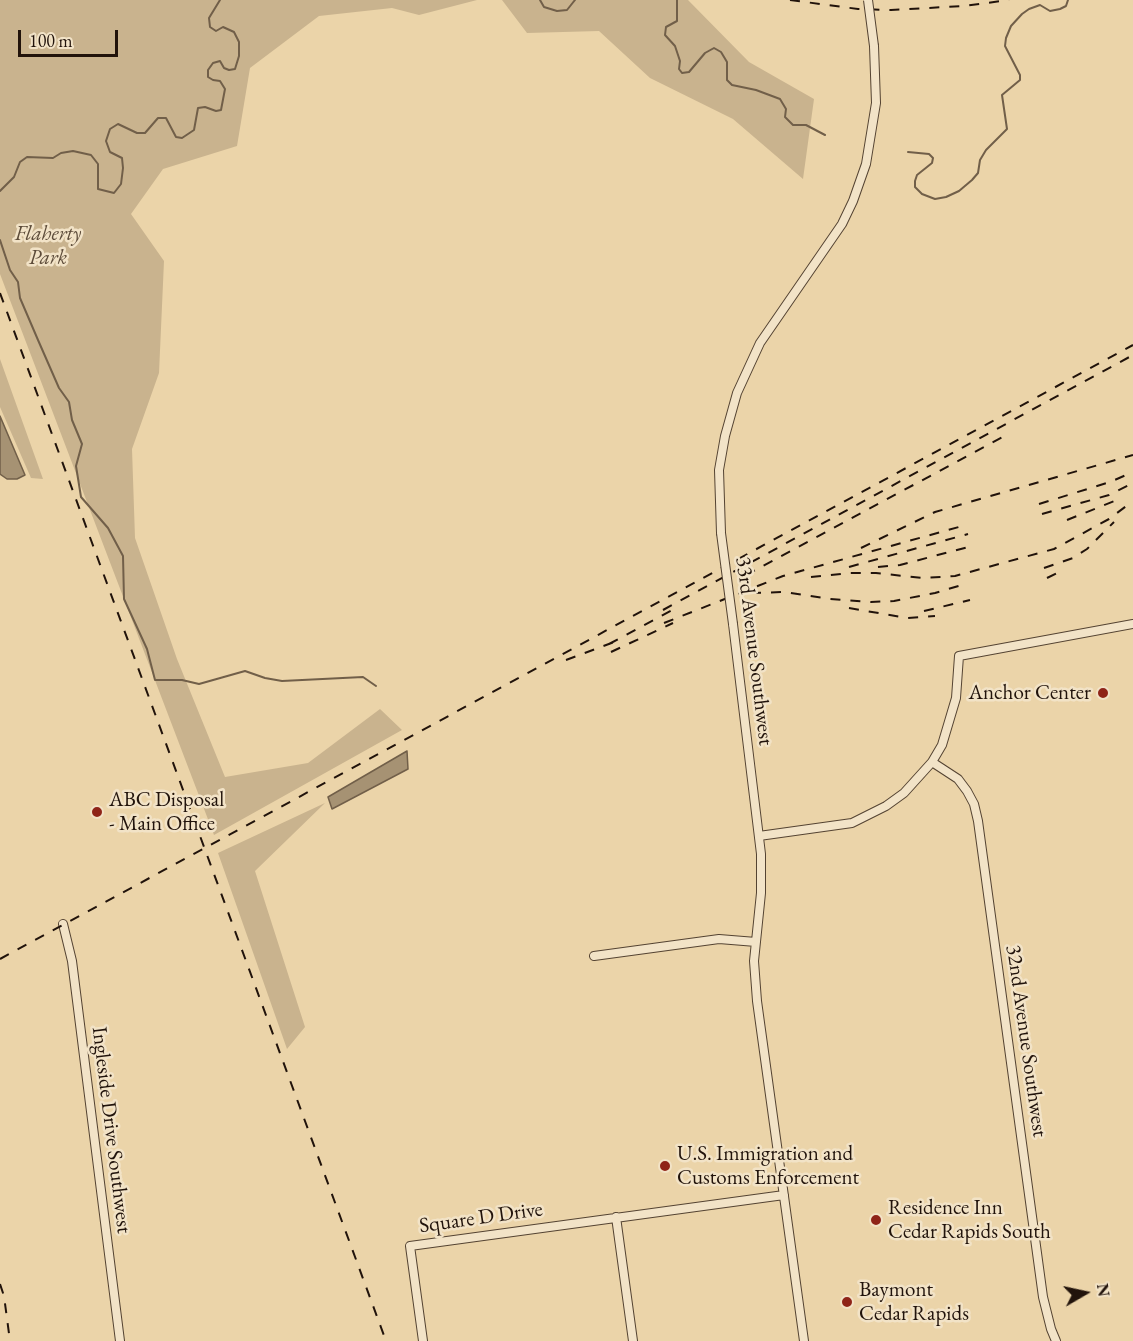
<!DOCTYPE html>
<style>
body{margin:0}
#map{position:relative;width:1133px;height:1341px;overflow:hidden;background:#ebd4a9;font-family:"EB Garamond",serif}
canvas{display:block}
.north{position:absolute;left:1055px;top:1263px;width:60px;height:60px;-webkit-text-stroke:4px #f2e3c7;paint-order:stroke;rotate:81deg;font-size:16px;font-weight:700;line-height:24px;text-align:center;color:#21130b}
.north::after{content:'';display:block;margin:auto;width:21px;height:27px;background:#21130b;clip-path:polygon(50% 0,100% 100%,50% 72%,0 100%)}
.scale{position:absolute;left:18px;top:30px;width:100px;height:27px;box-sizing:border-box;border:3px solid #21130b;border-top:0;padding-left:8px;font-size:18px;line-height:21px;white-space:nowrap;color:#21130b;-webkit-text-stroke:4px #f2e3c7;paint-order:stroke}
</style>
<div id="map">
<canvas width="1133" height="1341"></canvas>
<div class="north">N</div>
<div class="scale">100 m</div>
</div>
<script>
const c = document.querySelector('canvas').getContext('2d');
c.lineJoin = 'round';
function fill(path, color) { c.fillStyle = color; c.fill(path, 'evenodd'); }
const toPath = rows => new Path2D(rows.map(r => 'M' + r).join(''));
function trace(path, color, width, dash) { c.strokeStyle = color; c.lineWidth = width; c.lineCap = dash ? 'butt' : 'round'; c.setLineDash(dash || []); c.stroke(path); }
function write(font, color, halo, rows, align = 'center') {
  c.font = font + ' "EB Garamond",serif'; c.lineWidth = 5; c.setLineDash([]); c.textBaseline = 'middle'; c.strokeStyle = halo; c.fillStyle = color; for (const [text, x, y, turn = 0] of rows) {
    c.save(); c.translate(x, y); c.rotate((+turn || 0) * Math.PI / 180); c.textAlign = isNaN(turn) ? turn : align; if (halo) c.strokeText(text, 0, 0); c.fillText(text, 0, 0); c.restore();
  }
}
fill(toPath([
 [0,0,477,0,419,15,392,8,319,16,250,68,237,146,163,169,131,214,164,261,159,373,132,449,135,538,177,659,225,777,308,763,380,709,402,730,214,835,0,274],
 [502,0,688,0,749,62,814,99,803,179,733,119,650,78,599,31,527,33],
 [0,359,43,479,31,478,0,407],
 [325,803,255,871,305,1027,287,1049,218,853]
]), '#c9b38e');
const water = toPath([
 [0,416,25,475,17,479,7,479,0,474,0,416],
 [407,751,408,769,332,809,328,797,407,751]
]);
fill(water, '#a69273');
trace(water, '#715f49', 1.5);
trace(toPath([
 [540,0,544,7,557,11,567,10,575,0],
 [677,0,677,21,666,27,665,35,675,46,680,61,679,69,682,73,689,72,705,53,714,48,721,52,727,62,727,80,732,85,756,90,780,99,786,109,785,117,793,125,806,125,825,135],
 [908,152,929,154,933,158,932,163,917,175,915,181,915,187,922,194,935,199,946,197,959,191,972,180,978,173,980,160,986,150,1007,129,1002,95,1020,80,1020,75,1005,46,1006,38,1011,26,1022,14,1029,9,1040,5,1050,11,1060,9,1066,6,1068,0],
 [0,191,14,177,20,162,27,157,53,158,61,153,73,151,91,155,98,164,98,189,114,193,121,184,123,168,122,158,110,152,106,141,110,129,118,124,137,133,145,133,158,118,166,118,176,137,182,138,194,130,198,108,205,107,216,111,221,110,225,89,220,81,213,80,208,77,208,70,213,63,220,61,224,68,229,70,235,69,239,56,239,42,234,32,223,27,216,31,210,27,209,18,220,0],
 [0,240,10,270,18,282,20,298,38,340,59,388,69,402,72,420,82,444,76,466,81,497,108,528,123,556,124,599,147,649,155,680,182,680,199,684,245,671,265,678,282,681,363,677,376,686]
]), '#715f49', 2);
const minor = toPath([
 [721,533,719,470,725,436,737,393,760,343,842,224,853,201,866,164,876,103,874,46],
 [733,624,761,854,761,893,754,961,757,1001,804,1341],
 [932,762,958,779,967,791,974,804,978,821,1043,1297,1051,1329,1056,1341],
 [759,836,852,823,886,806,904,793,932,762,942,745,956,698,959,656,1133,624],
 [63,924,72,961,120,1341],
 [594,956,719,939,756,942],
 [616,1217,633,1341],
 [423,1341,410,1246,784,1195]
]);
trace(minor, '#544332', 10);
trace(minor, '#f2e3c7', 8);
trace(toPath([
 [790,0,858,9,891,10,964,6,1009,0],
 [0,293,386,1341],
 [1039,504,1110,482,1133,472],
 [1042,514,1109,495,1133,483],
 [1067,520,1122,498],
 [861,548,935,512,1133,455],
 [849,567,968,534],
 [878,567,900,565,972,546],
 [1044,568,1073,558,1087,549,1114,522],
 [746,575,1010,433],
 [811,577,850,573,876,573,922,578,955,576,1054,549,1109,519,1133,501],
 [1047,578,1063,570],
 [751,593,785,592,830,599,871,602,894,601,935,593,965,584],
 [849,608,907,618,935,616],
 [663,610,1133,355],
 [924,611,970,600],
 [664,623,783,576,966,525],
 [609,644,674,609],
 [611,652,673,623],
 [566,660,617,641],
 [0,959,1133,345],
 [0,1284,4,1296,10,1341]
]), '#21130b', 2, [10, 10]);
const minorBridge = toPath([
 [868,0,874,46],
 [721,533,733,624]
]);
trace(minorBridge, '#544332', 10, []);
trace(minorBridge, '#f2e3c7', 8);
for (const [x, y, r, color] of [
 [1103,693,6,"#8f2418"],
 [97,812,6,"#8f2418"],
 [665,1166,6,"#8f2418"],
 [876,1220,6,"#8f2418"],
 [847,1302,6,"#8f2418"]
]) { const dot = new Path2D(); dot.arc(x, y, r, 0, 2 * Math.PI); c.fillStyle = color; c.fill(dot); trace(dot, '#f2e3c7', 2); }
write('italic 21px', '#5c4b39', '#f2e3c7', [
 ["Flaherty",48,234],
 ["Park",48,258]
]);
write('21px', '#21130b', '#f2e3c7', [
 ["33rd Avenue Southwest",754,651,83],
 ["32nd Avenue Southwest",1026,1041,82],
 ["Ingleside Drive Southwest",111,1130,83],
 ["Square D Drive",481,1218,-8]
]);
write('21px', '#21130b', '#f2e3c7', [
 ["Anchor Center",1091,693,"right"],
 ["ABC Disposal",109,800],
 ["- Main Office",109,824],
 ["U.S. Immigration and",677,1154],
 ["Customs Enforcement",677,1178],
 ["Residence Inn",888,1208],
 ["Cedar Rapids South",888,1232],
 ["Baymont",859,1290],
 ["Cedar Rapids",859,1314]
], 'left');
</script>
